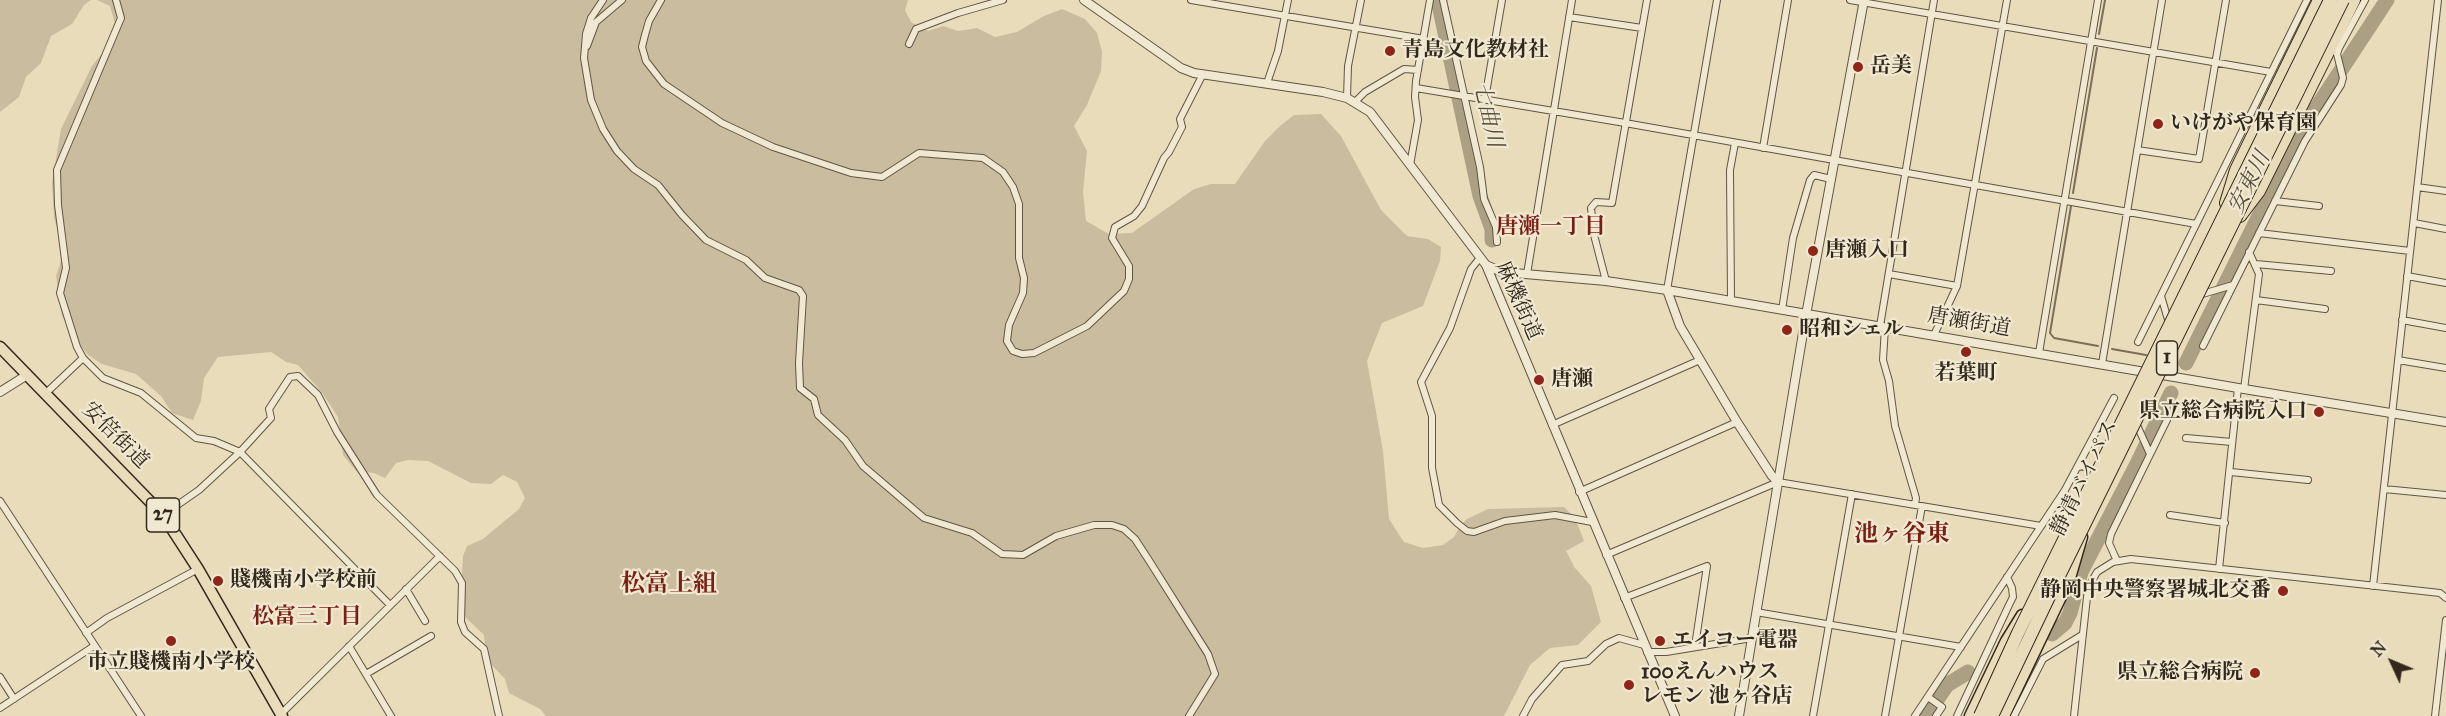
<!DOCTYPE html>
<meta charset="utf-8">
<style>
body{margin:0}
#map{position:relative;width:2446px;height:716px;overflow:hidden;background:#e9dcba;font-family:"IM FELL Great Primer",serif}
canvas{display:block}
.north{position:absolute;left:2362px;top:632px;width:60px;height:60px;-webkit-text-stroke:4px #f1e8d2;paint-order:stroke;rotate:314deg;font-size:16px;font-weight:700;line-height:24px;text-align:center;color:#32281b}
.north::after{content:'';display:block;margin:auto;width:21px;height:27px;background:#32281b;clip-path:polygon(50% 0,100% 100%,50% 72%,0 100%)}
</style>
<div id="map">
<canvas width="2446" height="716"></canvas>
<div class="north">N</div>
</div>
<script>
const c = document.querySelector('canvas').getContext('2d');
c.lineJoin = 'round';
function fill(path, color) { c.fillStyle = color; c.fill(path, 'evenodd'); }
const toPath = rows => new Path2D(rows.map(r => 'M' + r).join(''));
function trace(path, color, width, dash) { c.strokeStyle = color; c.lineWidth = width; c.lineCap = dash ? 'butt' : 'round'; c.setLineDash(dash || []); c.stroke(path); }
function write(font, color, halo, rows, align = 'center') {
  c.font = font + ' "IM FELL Great Primer","Noto Serif JP",serif'; c.lineWidth = 4.5; c.setLineDash([]); c.textBaseline = 'middle'; c.strokeStyle = halo; c.fillStyle = color; for (const [text, x, y, turn = 0] of rows) {
    c.save(); c.translate(x, y); c.rotate((+turn || 0) * Math.PI / 180); c.textAlign = isNaN(turn) ? turn : align; if (halo) c.strokeText(text, 0, 0); c.fillText(text, 0, 0); c.restore();
  }
}
fill(toPath([
 [0,0,91,0,84,5,72,24,51,36,41,63,26,77,19,97,0,112],
 [97,0,908,0,905,10,911,22,928,31,943,26,958,31,977,28,995,37,1017,32,1042,17,1062,9,1085,19,1097,33,1102,52,1101,71,1087,105,1074,126,1087,151,1083,192,1086,221,1109,234,1132,233,1194,189,1211,184,1235,184,1265,141,1280,126,1294,115,1321,114,1341,136,1381,210,1407,236,1428,239,1441,247,1440,261,1423,306,1382,323,1367,361,1383,451,1389,519,1404,542,1423,548,1443,545,1454,537,1460,526,1467,519,1488,509,1564,507,1575,518,1584,541,1566,551,1575,568,1591,586,1601,622,1578,645,1550,648,1530,665,1504,716,546,716,540,709,509,693,505,679,487,660,484,635,466,618,460,605,463,556,467,546,483,539,519,509,525,498,517,482,503,475,491,484,471,483,428,461,408,460,396,463,385,478,374,473,356,471,343,455,338,417,323,394,298,365,286,362,271,352,218,357,204,378,201,401,193,420,172,413,161,396,136,374,102,364,88,355,72,334,62,316,56,276,64,252,54,218,52,183,61,129,92,66,104,51,115,24,110,6]
]), '#cabd9f');
trace(toPath([
 [2099,34,2105,0],
 [2073,193,2097,48],
 [2071,206,2050,333,2054,338,2098,346],
 [2112,349,2146,355]
]), '#7b6f5a', 2);
trace(toPath([
 [1438,0,1480,196,1492,229,1492,240],
 [2186,363,2301,131,2387,0],
 [2052,634,2065,623,2070,613,2081,572,2137,464,2171,393],
 [1926,716,1947,685,1968,672]
]), '#ab9f84', 15);
const minor = toPath([
 [603,0,591,18,586,34,584,58,591,100,603,129,617,151,634,169,658,185,682,215,706,240,746,260,765,278,799,290,803,296,799,363,800,388,814,399,818,415,845,440,863,466,924,518,972,533,1002,554,1023,555,1056,536,1094,525,1112,525,1124,529,1135,539,1150,562,1208,654,1215,674,1189,716],
 [661,0,649,21,645,35,642,47,646,61,664,84,722,123,773,147,851,173,882,177,919,153,983,158,1003,172,1013,187,1019,204,1019,258,1024,278,1023,293,1009,325,1007,341,1013,351,1022,354,1034,353,1087,326,1124,291,1129,279,1129,266,1112,238,1115,227,1134,216,1142,206,1164,158,1169,152,1182,127,1180,119,1203,74],
 [1191,0,1424,39],
 [1443,0,1480,167,1484,199,1496,227,1497,242],
 [1850,0,2271,72],
 [1569,17,1642,28],
 [909,44,916,29,958,13,1003,0],
 [587,46,596,22,622,0],
 [1267,83,1278,51,1288,0],
 [1416,88,1625,123,2196,224],
 [1347,98,1348,66,1361,0],
 [1485,99,1502,0],
 [1355,102,1365,92,1404,69,1418,70],
 [1763,148,1788,0],
 [2137,150,2199,159,2226,0],
 [1410,165,1418,120,1415,97,1416,81,1430,0],
 [2417,187,2446,191],
 [2275,201,2319,206],
 [2414,223,2446,229],
 [2259,233,2410,251],
 [1479,259,1471,269,1450,328,1421,382,1432,416,1432,468,1439,505,1457,523,1467,531,1474,532,1505,521,1555,515,1592,522],
 [2256,264,2331,271],
 [1527,274,1572,0],
 [1889,274,1957,286],
 [2407,276,2446,283],
 [1606,281,1594,235,1591,208,1596,202,1612,203,1647,0],
 [1667,290,1717,0],
 [2199,295,2233,285],
 [2161,296,2169,323],
 [2256,300,2325,309],
 [1731,301,1730,170,1735,143],
 [1782,310,1793,238,1810,180,1814,175,1831,179],
 [2402,320,2446,328],
 [1880,326,1934,0],
 [1885,327,1883,360,1889,381,1895,426,1916,498,1915,505],
 [1934,335,1957,286,2007,0],
 [2138,342,2307,0],
 [2203,346,2305,141,2341,85,2343,78,2337,54,2339,48,2365,0],
 [2039,353,2098,0],
 [83,358,103,378,141,393,196,438,214,441,240,452,390,605],
 [2398,360,2446,368],
 [2102,364,2162,0],
 [2244,389,2259,274,2249,252],
 [46,393,83,358,77,347,60,293,66,268,58,205,57,170,121,18,116,0],
 [2136,423,2150,454],
 [1552,425,1700,360],
 [2186,438,2232,442],
 [2078,467,2083,466,2095,474],
 [2231,472,2308,480],
 [2384,489,2446,495],
 [1579,492,1737,422],
 [0,501,141,716],
 [163,515,199,490,240,452,271,418,269,409,290,377,298,376,318,395,337,432,377,495,455,571,462,583,461,622,465,632,484,649,499,716],
 [2170,515,2225,523],
 [1606,555,1778,482,2041,526],
 [2117,561,2109,543,2111,534,2167,420],
 [2219,569,2238,388],
 [2373,586,2438,0],
 [406,589,425,621],
 [1624,598,1707,566,1695,646],
 [1756,612,1961,647],
 [86,633,107,618,198,569],
 [349,646,391,716],
 [1647,652,1666,652,1752,638],
 [366,674,431,636],
 [0,677,14,699],
 [1928,697,1942,707,1936,716],
 [0,708,94,646],
 [281,714,440,556],
 [1523,716,1532,699,1562,665,1588,661,1606,644,1619,638,1644,645],
 [1813,716,1852,494],
 [1885,716,1922,506],
 [1915,716,2065,490,2114,398],
 [1957,716,2009,605,2013,597,2012,588,2007,577],
 [2014,716,2043,659,2082,635],
 [2074,716,2088,588,2097,572,2113,562,2131,559,2440,593,2446,598],
 [2435,716,2446,620]
]);
const tertiary = toPath([
 [1084,0,1181,68,1194,73,1323,92,1347,98,1370,112,1486,265,1675,716],
 [1486,265,1502,272,1606,281,1667,290,2244,389,2446,422],
 [1667,290,1680,326,1737,422,1772,476,1778,482],
 [0,392,27,375],
 [1739,716,1806,315,1864,0]
]);
const primary = toPath([
 [0,347,163,515,198,569,282,716]
]);
const trunk = toPath([
 [1970,716,2006,641,2022,615],
 [2004,716,2070,578,2082,537]
]);
const motorway = toPath([
 [2226,203,2236,170,2319,0],
 [2240,216,2259,191,2354,0]
]);
trace(minor, '#605543', 8);
trace(tertiary, '#605543', 10);
trace(primary, '#32281b', 13);
trace(trunk, '#32281b', 13);
trace(motorway, '#32281b', 14);
trace(minor, '#f1e8d2', 6);
trace(tertiary, '#f1e8d2', 8);
trace(primary, '#e9dcba', 10);
trace(trunk, '#e9dcba', 10);
trace(motorway, '#e9dcba', 12);
const motorwayBridge = toPath([
 [1980,716,2018,633,2330,0],
 [1992,716,2056,582,2343,0]
]);
trace(motorwayBridge, '#32281b', 14, []);
trace(motorwayBridge, '#e9dcba', 12);
for (const [x, y, r, color] of [
 [1390,51,6,"#8f2418"],
 [1858,67,6,"#8f2418"],
 [2158,124,6,"#8f2418"],
 [1813,251,6,"#8f2418"],
 [1787,330,6,"#8f2418"],
 [1966,352,6,"#8f2418"],
 [1539,380,6,"#8f2418"],
 [2319,412,6,"#8f2418"],
 [218,581,6,"#8f2418"],
 [2283,591,6,"#8f2418"],
 [171,641,6,"#8f2418"],
 [1660,641,6,"#8f2418"],
 [2255,673,6,"#8f2418"],
 [1629,685,6,"#8f2418"]
]) { const dot = new Path2D(); dot.arc(x, y, r, 0, 2 * Math.PI); c.fillStyle = color; c.fill(dot); trace(dot, '#f1e8d2', 2); }
for (const [x, y, w] of [
 [2167,358,21],
 [163,515,33]
]) { const box = new Path2D(); box.roundRect(x - w / 2, y - 17, w, 34, 4.5); c.fillStyle = '#f1e8d2'; c.fill(box); trace(box, '#32281b', 1.5); }
write('bold 20px', '#32281b', null, [
 ["1",2167,358],
 ["27",163,515]
]);
write('bold 21px', '#32281b', '#f1e8d2', [
 ["青島文化教材社",1402,51],
 ["岳美",1870,67],
 ["いけがや保育園",2170,124],
 ["唐瀬入口",1825,251],
 ["昭和シェル",1799,330],
 ["若葉町",1966,374,"center"],
 ["唐瀬",1551,380],
 ["県立総合病院入口",2307,412,"right"],
 ["賤機南小学校前",230,581],
 ["静岡中央警察署城北交番",2271,591,"right"],
 ["エイコー電器",1672,641],
 ["市立賤機南小学校",171,663,"center"],
 ["100えんハウス",1641,673],
 ["レモン 池ヶ谷店",1641,697],
 ["県立総合病院",2243,673,"right"]
], 'left');
write('21px', '#32281b', '#f1e8d2', [
 ["麻機街道",1518,301,66],
 ["唐瀬街道",1969,323,10],
 ["安倍街道",115,436,45],
 ["静清バイパス",2085,478,-64]
]);
write('italic 22px', '#564c3a', '#f1e8d2', [
 ["七曲川",1487,115,77],
 ["安東川",2250,183,-63]
]);
write('bold 22px', '#7a1f14', '#f1e8d2', [
 ["唐瀬一丁目",1551,228],
 ["松富三丁目",307,618]
]);
write('bold 24px', '#7a1f14', '#f1e8d2', [
 ["池ヶ谷東",1902,535],
 ["松富上組",669,585]
]);
</script>
